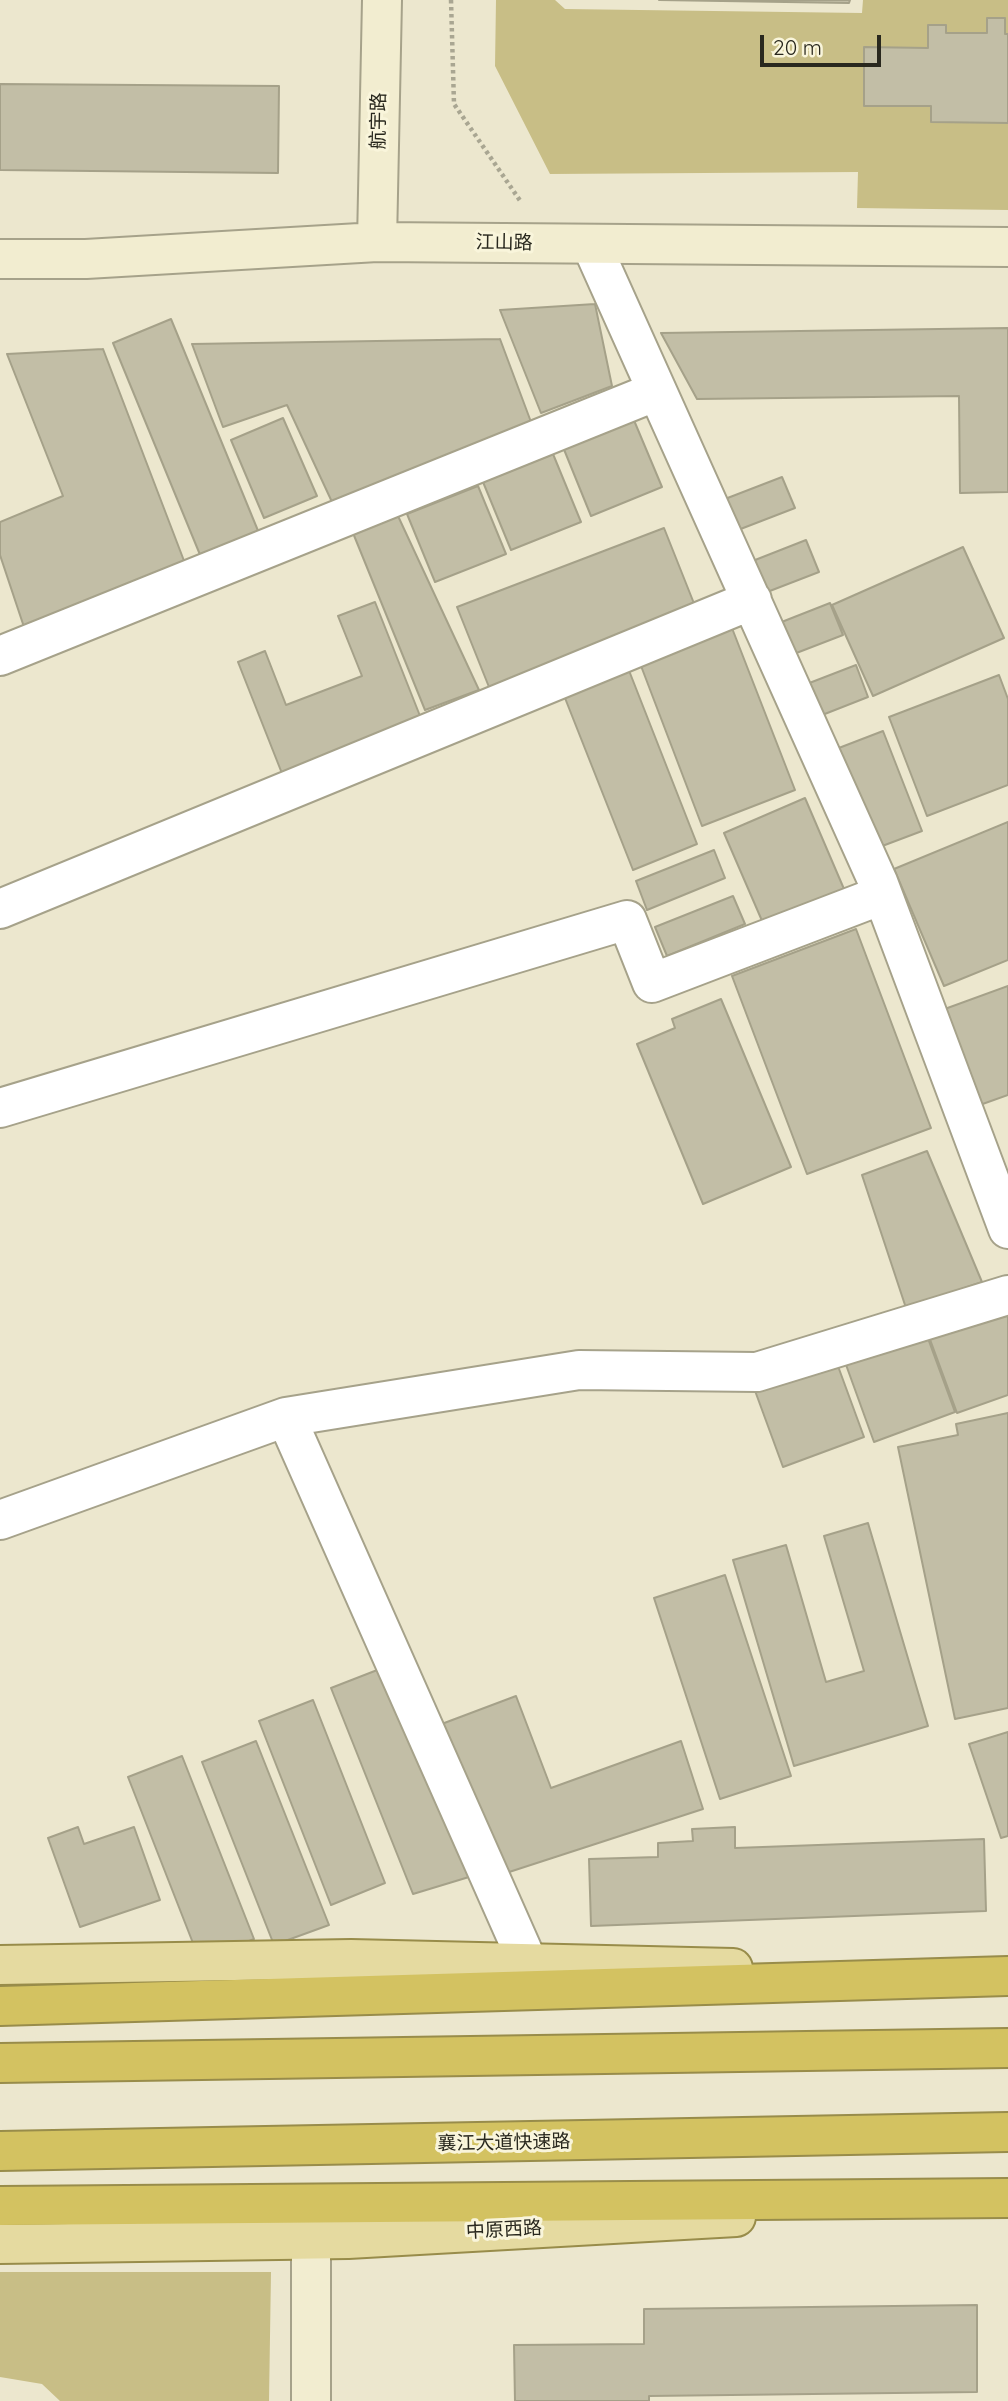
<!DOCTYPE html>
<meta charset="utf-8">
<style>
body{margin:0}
#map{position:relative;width:1008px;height:2401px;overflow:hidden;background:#ece7ce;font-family:Quicksand,sans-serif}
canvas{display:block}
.scale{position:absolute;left:760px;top:35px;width:121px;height:32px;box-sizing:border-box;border:4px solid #29281e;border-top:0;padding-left:9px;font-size:21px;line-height:24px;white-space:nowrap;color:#29281e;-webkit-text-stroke:5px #f9f5db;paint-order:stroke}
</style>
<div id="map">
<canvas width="1008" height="2401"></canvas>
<div class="scale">20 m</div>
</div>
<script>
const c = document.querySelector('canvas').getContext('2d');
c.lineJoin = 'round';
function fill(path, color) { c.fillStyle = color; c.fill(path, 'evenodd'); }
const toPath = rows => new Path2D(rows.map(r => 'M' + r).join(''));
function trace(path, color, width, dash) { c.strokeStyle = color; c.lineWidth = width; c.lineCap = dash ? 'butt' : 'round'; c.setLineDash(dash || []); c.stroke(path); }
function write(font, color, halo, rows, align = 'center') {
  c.font = font + ' Quicksand,"Noto Sans SC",sans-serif'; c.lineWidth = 6; c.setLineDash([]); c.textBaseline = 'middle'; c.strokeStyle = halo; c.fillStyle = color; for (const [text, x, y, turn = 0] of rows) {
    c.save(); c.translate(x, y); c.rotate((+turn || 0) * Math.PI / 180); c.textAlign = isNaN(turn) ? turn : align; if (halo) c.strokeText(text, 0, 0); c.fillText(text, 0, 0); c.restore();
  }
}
fill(toPath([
 [496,0,555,0,565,9,862,13,863,0,1008,0,1008,210,857,208,858,172,550,174,495,66],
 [0,2272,271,2272,269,2401,60,2401,42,2384,0,2377]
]), '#c8be86');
const building = toPath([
 [659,0,850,0,849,3,659,0],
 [987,18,1005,18,1005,34,1008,34,1008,123,931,122,931,106,864,106,864,47,928,48,928,25,946,25,946,33,987,33,987,18],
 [0,84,279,86,278,173,0,170,0,84],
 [595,304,612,386,541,413,500,310,595,304],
 [171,319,261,538,203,562,113,343,171,319],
 [1008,328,1008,492,960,493,959,396,697,399,661,333,1008,328],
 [500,339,531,422,332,502,287,405,223,427,192,344,500,339],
 [103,349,186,566,25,630,0,555,0,522,63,496,7,354,103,349],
 [283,418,317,496,264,518,231,440,283,418],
 [633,418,662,487,591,516,563,447,633,418],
 [553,454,581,522,511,550,483,482,553,454],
 [782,477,795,508,738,530,725,499,782,477],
 [478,486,506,554,435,582,407,514,478,486],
 [398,516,479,690,425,710,353,533,398,516],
 [664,528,697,611,491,692,457,607,664,528],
 [806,540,819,572,762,594,750,562,806,540],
 [963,547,1004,638,873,696,832,605,963,547],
 [375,602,422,721,283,776,238,662,265,651,286,705,362,676,338,616,375,602],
 [830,603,843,635,786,657,774,625,830,603],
 [730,623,795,790,702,826,638,658,730,623],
 [856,665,868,697,812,719,799,687,856,665],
 [628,668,697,844,633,870,563,693,628,668],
 [999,675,1008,699,1008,785,927,816,889,717,999,675],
 [883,731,922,831,869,851,831,751,883,731],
 [805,798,847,896,766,930,724,833,805,798],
 [1008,822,1008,960,944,986,894,869,1008,822],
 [714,850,725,878,647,910,636,881,714,850],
 [733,896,745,924,667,956,655,927,733,896],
 [856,929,931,1128,807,1174,732,976,856,929],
 [1008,986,1008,1095,977,1106,942,1010,1008,986],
 [721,999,791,1167,703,1204,637,1044,675,1028,672,1019,721,999],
 [927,1151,982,1282,906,1308,862,1175,927,1151],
 [1008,1305,1008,1395,957,1413,928,1334,1008,1305],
 [926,1333,955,1412,874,1442,845,1362,926,1333],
 [835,1358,864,1437,783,1467,754,1388,835,1358],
 [1008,1413,1008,1708,955,1719,898,1447,958,1435,956,1424,1008,1413],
 [868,1523,928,1726,794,1766,733,1560,786,1545,826,1682,864,1671,824,1536,868,1523],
 [725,1575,791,1776,720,1799,654,1598,725,1575],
 [385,1667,469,1877,413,1894,331,1688,385,1667],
 [516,1696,551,1788,681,1741,703,1809,503,1874,439,1725,516,1696],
 [313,1700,385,1883,331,1905,259,1721,313,1700],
 [1008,1732,1008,1836,1001,1838,969,1744,1008,1732],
 [256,1741,329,1925,274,1945,202,1762,256,1741],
 [182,1756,254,1939,200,1961,128,1777,182,1756],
 [78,1827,84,1844,134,1827,160,1900,80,1927,48,1838,78,1827],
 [735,1827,735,1848,984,1839,986,1911,591,1926,589,1859,658,1857,658,1843,693,1841,692,1829,735,1827],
 [977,2305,977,2392,649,2396,649,2401,515,2401,514,2345,644,2344,644,2309,977,2305]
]);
fill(building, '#c2bea6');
trace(building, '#a5a189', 2);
const street = toPath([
 [591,244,878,882,1008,1229],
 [0,656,657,391],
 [0,909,752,600],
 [0,1108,627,920,652,983,882,895],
 [286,1417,579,1370,757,1372,1008,1295],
 [0,1520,286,1417,528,1963]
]);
const secondary = toPath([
 [377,242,382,0],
 [0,259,86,259,377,242,1008,247],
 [311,2240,311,2401]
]);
const primary = toPath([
 [0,1965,351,1959,733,1968],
 [0,2244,348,2239,736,2217]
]);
const highway = toPath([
 [0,2006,1008,1976],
 [0,2063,1008,2048],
 [0,2151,1008,2132],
 [0,2206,1008,2198]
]);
trace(street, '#a6a28a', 42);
trace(secondary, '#a6a28a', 42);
trace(primary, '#988c4a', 42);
trace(highway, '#988c4a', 42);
trace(toPath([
 [451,0,454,104,521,202]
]), '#a9a692', 4.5, [3.5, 3.5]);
trace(street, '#fff', 38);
trace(secondary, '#f2edd0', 38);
trace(primary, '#e5daa0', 38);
trace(highway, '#d3c261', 38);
write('19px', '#29281e', '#f9f5db', [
 ["航宇路",379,121,-89],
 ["江山路",504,243,1],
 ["襄江大道快速路",504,2143,-1],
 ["中原西路",504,2230,-3]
]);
</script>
